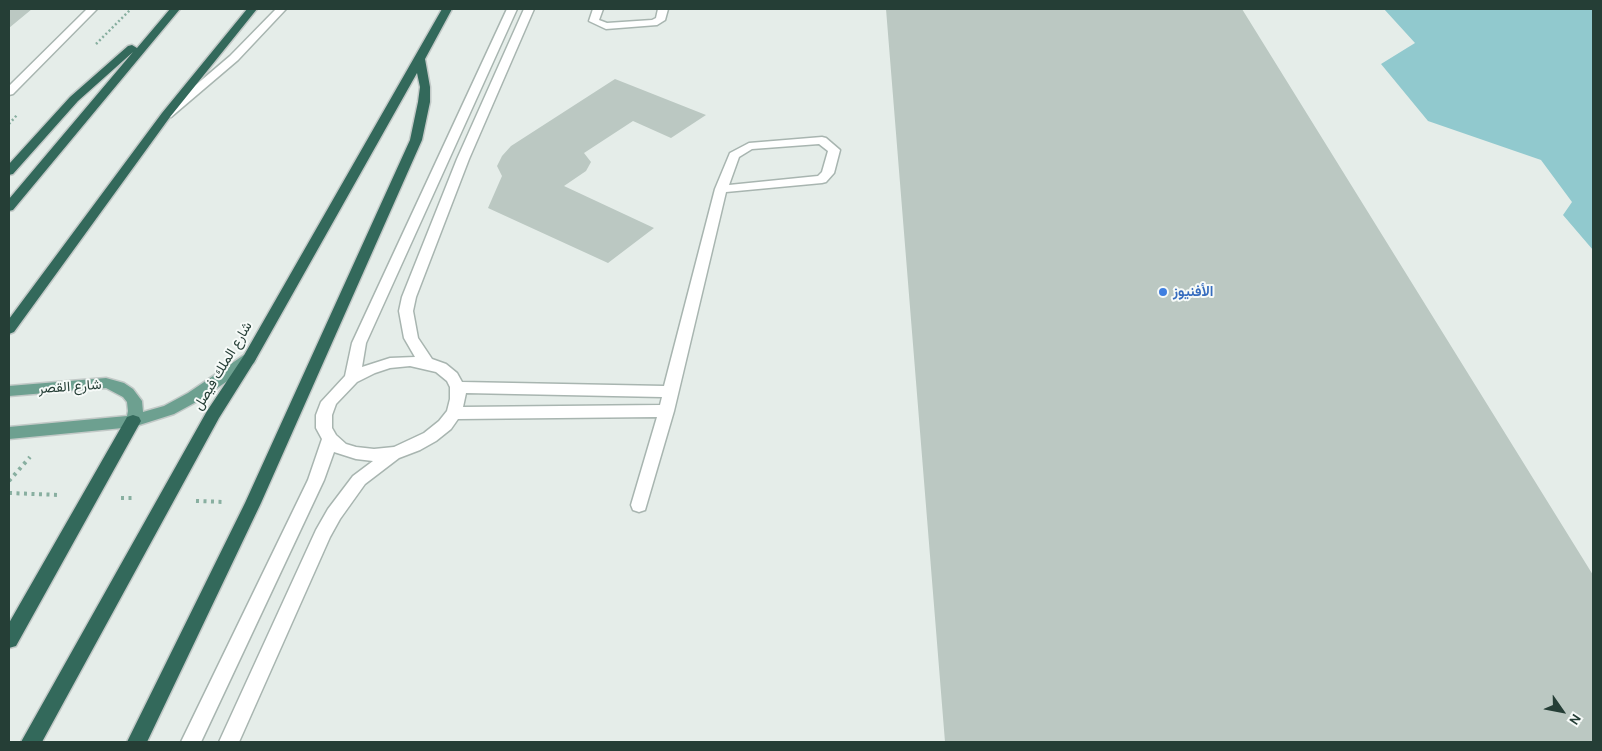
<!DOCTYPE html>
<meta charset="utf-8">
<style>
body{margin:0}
#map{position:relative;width:1602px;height:751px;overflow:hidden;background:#e5ede9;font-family:Karla,sans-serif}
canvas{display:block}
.frame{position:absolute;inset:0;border:10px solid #253e36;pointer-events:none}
.north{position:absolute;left:1537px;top:686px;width:50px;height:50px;-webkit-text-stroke:4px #f6faf8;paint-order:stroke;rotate:123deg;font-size:14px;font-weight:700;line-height:20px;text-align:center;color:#253e36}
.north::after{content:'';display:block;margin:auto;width:18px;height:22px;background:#253e36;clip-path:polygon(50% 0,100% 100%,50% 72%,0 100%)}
</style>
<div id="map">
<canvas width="1602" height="751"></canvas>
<div class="frame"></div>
<div class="north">N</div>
</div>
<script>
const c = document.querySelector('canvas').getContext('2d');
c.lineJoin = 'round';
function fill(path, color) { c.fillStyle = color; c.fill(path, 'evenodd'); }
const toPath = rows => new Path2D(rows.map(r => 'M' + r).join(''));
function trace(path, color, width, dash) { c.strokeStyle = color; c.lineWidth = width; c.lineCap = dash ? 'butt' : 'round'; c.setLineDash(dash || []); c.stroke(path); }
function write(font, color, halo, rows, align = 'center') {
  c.font = font + ' Karla,Vazirmatn,sans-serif'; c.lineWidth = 4; c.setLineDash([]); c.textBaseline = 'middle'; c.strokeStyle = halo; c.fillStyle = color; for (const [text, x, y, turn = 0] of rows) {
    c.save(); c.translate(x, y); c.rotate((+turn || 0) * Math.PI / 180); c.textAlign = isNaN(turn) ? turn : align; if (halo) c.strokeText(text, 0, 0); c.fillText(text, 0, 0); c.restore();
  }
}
fill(toPath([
 [1384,9,1593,9,1593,250,1563,215,1572,202,1541,160,1428,121,1381,64,1415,43]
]), '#91c9ce');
fill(toPath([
 [9,9,32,9,9,28],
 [886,9,1242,9,1593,575,1593,742,945,742],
 [615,79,706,115,671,138,633,121,584,153,591,162,586,171,564,186,654,228,608,263,488,208,502,176,497,166,502,156,511,146]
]), '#bbc8c2');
const minor = toPath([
 [87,9,97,9,13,94,9,95,9,86,87,9],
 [276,9,286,9,238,60,171,117,163,117,161,115,163,113,230,56,276,9],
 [507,9,517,9,366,343,362,367,390,358,415,357,404,338,399,311,402,297,457,159,524,9,534,9,469,159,416,297,413,311,418,338,432,359,446,364,457,373,462,382,664,386,715,189,730,153,749,143,822,137,826,138,840,150,834,173,826,182,822,183,726,192,674,411,645,510,639,512,633,510,631,505,657,417,458,419,451,429,436,441,420,450,399,458,365,484,340,519,330,537,239,742,219,742,316,530,328,509,353,476,373,461,356,459,334,452,324,480,201,742,181,742,308,480,322,439,316,428,316,415,321,402,345,376,352,343,507,9],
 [819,144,828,151,822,172,818,176,729,185,739,157,752,149,819,144],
 [410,366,436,372,447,381,450,387,450,399,447,411,439,421,424,433,394,447,374,449,356,447,346,444,336,435,332,428,332,415,336,404,357,382,375,373,390,368,410,366],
 [466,393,662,397,660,405,463,407,466,393],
 [593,9,603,9,599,20,607,23,652,20,656,18,658,9,668,9,665,20,657,25,606,29,589,21,593,9]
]);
const major = toPath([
 [249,354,254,355,256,359,254,363,198,401,174,414,133,427,9,439,9,427,127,416,128,411,127,402,123,397,106,388,9,396,9,386,106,378,124,383,133,389,142,401,143,412,164,406,188,393,244,355,249,354]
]);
const highway = toPath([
 [170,9,180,9,13,210,9,211,9,199,133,52,78,101,13,174,9,175,9,164,70,97,128,46,132,45,137,48,170,9],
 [247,9,257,9,170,117,14,332,9,334,9,319,162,113,247,9],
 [442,9,452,9,425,59,430,87,430,102,422,140,261,503,147,742,127,742,245,503,410,140,418,102,420,87,417,73,256,359,219,418,42,742,21,742,207,411,243,357,442,9],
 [133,415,139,417,141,421,16,646,9,648,9,623,127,417,133,415]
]);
trace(minor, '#a8b5b0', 3);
trace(major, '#c2c9c7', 3);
trace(highway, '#c2c9c7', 3);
trace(toPath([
 [96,44,131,9],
 [9,124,17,115]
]), '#88afa0', 2.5, [2, 2.5]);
trace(toPath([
 [9,481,30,457],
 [9,493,60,495],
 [121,498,135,498],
 [196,501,225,502]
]), '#88afa0', 4, [3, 4.5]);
fill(minor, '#fff');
fill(major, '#6da090');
fill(highway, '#33695b');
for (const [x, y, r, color] of [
 [1163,292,5,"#3f7fe0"]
]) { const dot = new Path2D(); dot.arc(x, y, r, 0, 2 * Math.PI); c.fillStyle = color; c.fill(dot); trace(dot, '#f6faf8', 2); }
write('bold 14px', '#366cbe', '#f6faf8', [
 ["الأفنيوز",1173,292]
], 'left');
write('14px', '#253e36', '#f6faf8', [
 ["شارع الملك فيصل",223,366,-59],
 ["شارع القصر",70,387,-4]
]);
</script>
